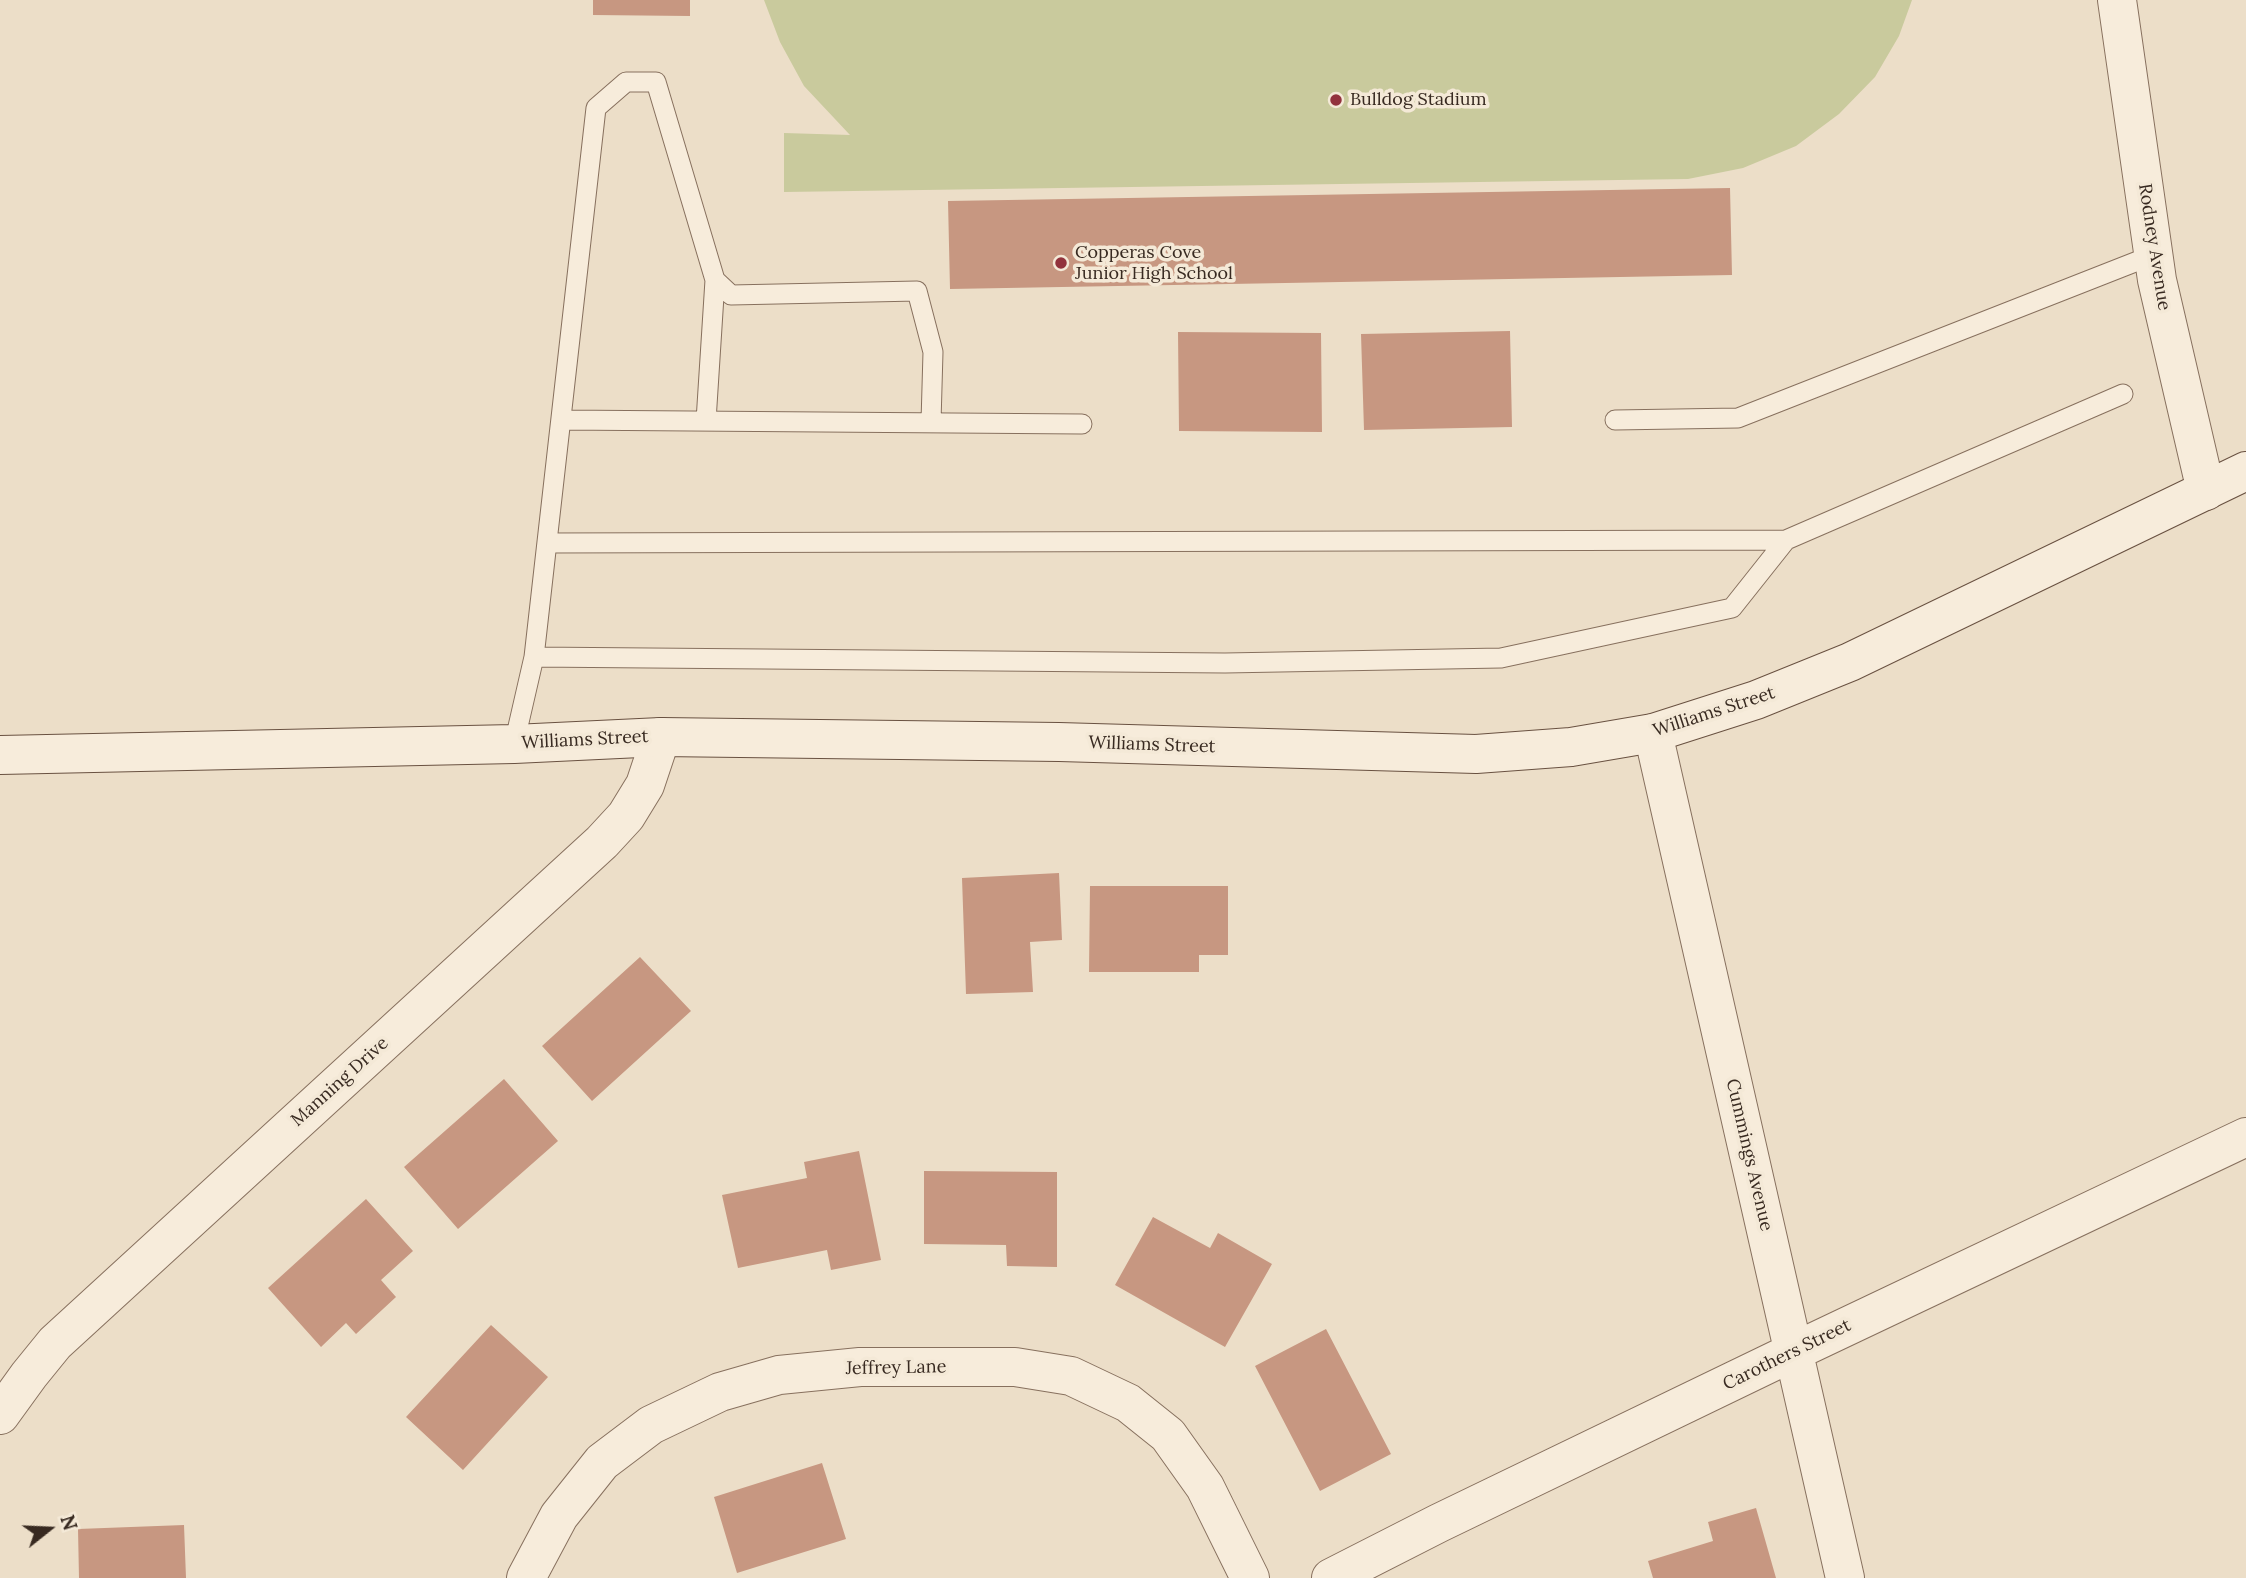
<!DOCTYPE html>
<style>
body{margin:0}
#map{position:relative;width:2246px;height:1578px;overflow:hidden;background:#ecdec8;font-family:Lora,serif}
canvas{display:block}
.north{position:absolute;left:14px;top:1494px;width:70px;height:70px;-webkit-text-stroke:5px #f4e9d7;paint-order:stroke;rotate:72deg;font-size:19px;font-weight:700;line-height:28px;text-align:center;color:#382a21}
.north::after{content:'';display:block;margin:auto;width:24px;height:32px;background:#382a21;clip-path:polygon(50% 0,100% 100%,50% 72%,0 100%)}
</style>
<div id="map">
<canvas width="2246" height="1578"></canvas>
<div class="north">N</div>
</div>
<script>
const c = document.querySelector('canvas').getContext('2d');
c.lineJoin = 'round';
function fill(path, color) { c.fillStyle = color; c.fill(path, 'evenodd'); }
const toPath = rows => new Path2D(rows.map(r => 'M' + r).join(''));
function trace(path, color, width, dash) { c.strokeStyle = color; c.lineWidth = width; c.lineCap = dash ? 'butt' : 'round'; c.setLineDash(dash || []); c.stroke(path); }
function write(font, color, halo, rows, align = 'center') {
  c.font = font + ' Lora,serif'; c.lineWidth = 7; c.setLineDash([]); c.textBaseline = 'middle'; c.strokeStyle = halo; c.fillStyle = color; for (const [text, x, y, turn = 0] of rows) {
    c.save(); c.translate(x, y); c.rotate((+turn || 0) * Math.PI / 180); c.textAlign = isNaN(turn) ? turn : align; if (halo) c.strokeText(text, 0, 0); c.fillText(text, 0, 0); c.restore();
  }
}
fill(toPath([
 [764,0,1912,0,1899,36,1875,77,1839,114,1796,146,1743,168,1688,179,784,192,784,133,850,135,804,86,780,42]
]), '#c9ca9d');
fill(toPath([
 [593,0,690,0,690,16,593,15],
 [1730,188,1732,275,950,289,948,201],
 [1510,331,1512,427,1364,430,1361,334],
 [1178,332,1321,333,1322,432,1179,431],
 [1059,873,1062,940,1030,942,1033,992,966,994,962,878],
 [1090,886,1228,886,1228,955,1199,955,1199,972,1089,972],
 [640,957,691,1011,592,1101,542,1046],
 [504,1079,558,1141,458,1229,404,1167],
 [859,1151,881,1260,831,1270,827,1250,738,1268,722,1195,807,1178,804,1162],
 [924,1171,1057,1172,1057,1267,1007,1266,1006,1245,924,1244],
 [366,1199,413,1251,381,1280,396,1297,356,1334,346,1323,321,1347,268,1288],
 [1153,1217,1210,1248,1218,1233,1272,1264,1225,1347,1115,1285],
 [491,1325,548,1377,463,1470,406,1417],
 [1326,1329,1391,1454,1320,1491,1255,1366],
 [822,1463,846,1539,737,1573,714,1497],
 [1756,1508,1776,1578,1653,1578,1648,1561,1713,1541,1708,1522],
 [184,1525,186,1578,79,1578,78,1529]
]), '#c79781');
const lane = toPath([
 [561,420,1082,424],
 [1615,420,1738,418,2153,255],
 [706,421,715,280],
 [547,543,1786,540,2123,394],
 [534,657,1225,663,1501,658,1732,608,1786,540],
 [514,744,534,657,596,108,626,82,656,82,715,280,731,295,917,291,933,352,931,422]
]);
const street = toPath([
 [2117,0,2157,280,2206,491],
 [1653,733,1845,1578],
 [0,1415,29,1375,55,1343,602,842,626,816,645,785,661,737],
 [526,1578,559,1516,602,1462,651,1425,720,1392,779,1375,860,1367,1015,1367,1071,1376,1128,1403,1168,1435,1205,1487,1250,1578],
 [1331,1578,1439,1523,1793,1352,2246,1137]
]);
const secondary = toPath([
 [0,755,514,744,661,737,1059,742,1476,754,1571,747,1653,733,1756,700,1850,662,2246,471]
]);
trace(lane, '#87705e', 21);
trace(street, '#87705e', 40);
trace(secondary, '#695141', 40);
trace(lane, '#f7ecdb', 19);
trace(street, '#f7ecdb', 38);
trace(secondary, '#f7ecdb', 38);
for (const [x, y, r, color] of [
 [1336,100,7,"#92323c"],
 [1061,263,7,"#92323c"]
]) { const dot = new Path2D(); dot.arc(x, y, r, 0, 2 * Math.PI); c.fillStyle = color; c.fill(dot); trace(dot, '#f4e9d7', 2.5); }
write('18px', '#382a21', '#f4e9d7', [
 ["Bulldog Stadium",1350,100],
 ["Copperas Cove",1075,253],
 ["Junior High School",1075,274]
], 'left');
write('18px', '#382a21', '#f4e9d7', [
 ["Rodney Avenue",2154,247,81],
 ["Williams Street",1714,712,-18],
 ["Williams Street",585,740,-3],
 ["Williams Street",1152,745,2],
 ["Manning Drive",340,1082,-42],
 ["Cummings Avenue",1749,1155,77],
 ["Carothers Street",1787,1355,-26],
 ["Jeffrey Lane",896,1368,-1]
]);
</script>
